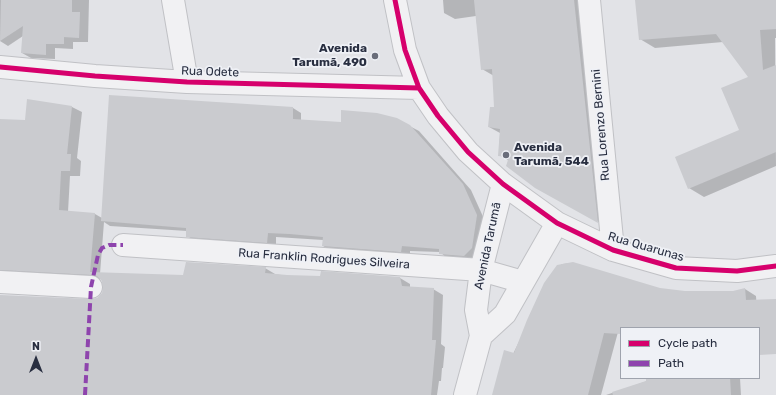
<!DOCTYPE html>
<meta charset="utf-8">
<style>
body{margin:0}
#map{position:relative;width:776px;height:395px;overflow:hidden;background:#e2e3e7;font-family:Rubik,sans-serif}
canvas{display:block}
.legend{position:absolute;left:620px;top:327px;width:140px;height:52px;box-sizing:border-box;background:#eff1f6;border:1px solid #9fa3ad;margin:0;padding:5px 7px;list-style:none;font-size:12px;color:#282e40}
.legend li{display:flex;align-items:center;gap:8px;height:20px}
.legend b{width:20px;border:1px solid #9fa3ad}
.north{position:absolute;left:16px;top:339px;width:40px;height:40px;-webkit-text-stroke:3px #eff1f6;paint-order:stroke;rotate:0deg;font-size:11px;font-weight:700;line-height:16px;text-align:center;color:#282e40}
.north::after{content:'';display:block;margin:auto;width:14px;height:18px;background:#282e40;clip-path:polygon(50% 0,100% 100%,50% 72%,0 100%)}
</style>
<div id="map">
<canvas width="776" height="395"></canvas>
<ul class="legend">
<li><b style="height:5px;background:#d6006c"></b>Cycle path</li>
<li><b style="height:5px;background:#8e44ad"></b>Path</li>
</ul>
<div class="north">N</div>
</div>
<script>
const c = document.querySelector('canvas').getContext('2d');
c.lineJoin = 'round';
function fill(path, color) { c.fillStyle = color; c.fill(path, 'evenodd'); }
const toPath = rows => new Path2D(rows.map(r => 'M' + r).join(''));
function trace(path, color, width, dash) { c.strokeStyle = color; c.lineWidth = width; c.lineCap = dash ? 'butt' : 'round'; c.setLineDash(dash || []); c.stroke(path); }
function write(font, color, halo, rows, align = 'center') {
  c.font = font + ' Rubik,sans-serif'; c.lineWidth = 3.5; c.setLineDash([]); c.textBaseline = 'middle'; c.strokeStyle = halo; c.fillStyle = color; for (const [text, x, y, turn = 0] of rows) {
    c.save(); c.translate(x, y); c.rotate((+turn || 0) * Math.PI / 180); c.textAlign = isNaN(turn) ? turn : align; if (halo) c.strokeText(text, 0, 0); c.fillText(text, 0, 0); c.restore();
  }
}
fill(toPath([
 [0,0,89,0,88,42,73,42,73,49,55,48,55,59,31,58,22,53,23,36,8,46,0,41],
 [443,0,583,0,608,227,547,194,509,161,499,155,500,133,489,127,496,108,494,76,482,69,476,16,455,19,444,13],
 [637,0,776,0,776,38,775,38,776,166,704,197,689,188,740,130,749,77,723,42,655,48,640,39],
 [28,100,72,107,82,112,77,158,81,161,80,176,70,176,68,212,95,214,102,218,293,108,301,113,301,121,342,123,396,119,419,131,471,190,485,221,473,260,448,259,440,252,410,251,410,256,332,251,323,246,323,240,276,237,276,247,196,241,187,236,187,231,110,226,104,222,100,274,183,276,265,268,275,274,287,276,400,278,410,284,410,288,433,289,443,295,441,344,445,347,443,368,442,368,441,381,439,381,437,395,0,395,0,296,90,300,97,299,103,294,104,288,102,279,11,274,0,280,0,120,26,122],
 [573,263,631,284,601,395,493,395,553,272,562,264],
 [660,289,685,292,733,292,745,289,756,296,758,328,633,328],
 [647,378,740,378,741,395,606,395,647,381]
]), '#0003');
fill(toPath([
 [1,0,72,0,72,12,80,12,79,38,64,37,64,44,46,44,46,55,21,53,23,26,0,41],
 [474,0,574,0,598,223,535,188,506,166,509,157,498,156,500,129,488,127,490,107,494,107,492,69,481,70],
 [635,0,776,0,776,29,760,30,763,70,776,65,776,152,688,189,675,157,739,130,721,88,748,77,716,34,639,40],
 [109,95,293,107,293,119,341,122,341,110,377,113,397,118,410,125,463,184,477,215,472,248,464,256,439,254,439,249,402,246,401,252,322,246,323,237,290,234,268,233,267,243,186,237,186,228,101,221],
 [27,99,72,106,67,154,71,154,70,171,61,171,59,210,95,213,90,272,183,275,186,262,266,267,265,273,287,275,320,276,321,271,400,277,402,286,434,288,432,340,436,340,431,395,0,395,0,295,90,299,97,298,102,293,103,288,102,281,97,276,92,275,0,270,0,119,25,120],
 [573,262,660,288,685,291,733,291,745,288,746,300,776,299,776,354,759,355,759,328,621,328,621,334,604,333,588,395,492,395,504,350,514,353,527,320,544,283,557,265],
 [646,378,730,378,731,395,613,395,612,392,646,381]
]), '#cacbcf');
const minor = toPath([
 [173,0,187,82],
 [395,0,405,50,419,88,438,116,468,152,503,184,557,223,613,250,676,268,737,271,776,266],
 [589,0,613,250],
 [0,67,95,76,187,82,419,88],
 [123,245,481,270,523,282],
 [0,282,91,287],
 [481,336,505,314,557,223],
 [465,395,481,336,476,310,481,270,503,184]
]);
trace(minor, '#c0c1c5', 24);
trace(minor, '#f1f1f3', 22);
trace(toPath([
 [85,395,91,287,98,255,102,248,109,245,123,245]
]), '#8e44ad', 4, [8, 4]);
trace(toPath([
 [395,0,405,50,419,88,438,116,468,152,503,184,557,223,613,250,676,268,737,271,776,266],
 [0,67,95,76,187,82,419,88]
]), '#d6006c', 5);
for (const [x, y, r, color] of [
 [375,56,4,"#696d7a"],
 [506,155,4,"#696d7a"]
]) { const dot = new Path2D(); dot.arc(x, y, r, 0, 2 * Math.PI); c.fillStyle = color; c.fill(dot); trace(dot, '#eff1f6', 1.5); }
write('bold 12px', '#282e40', '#eff1f6', [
 ["Avenida",367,49],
 ["Tarumã, 490",367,63],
 ["Avenida",514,148,"left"],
 ["Tarumã, 544",514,162,"left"]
], 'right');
write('12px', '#282e40', '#eff1f6', [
 ["Rua Odete",210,72,2],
 ["Rua Lorenzo Bernini",601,125,-95],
 ["Avenida Tarumã",488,246,-78],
 ["Rua Quarunas",646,247,16],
 ["Rua Franklin Rodrigues Silveira",324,259,4]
]);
</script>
